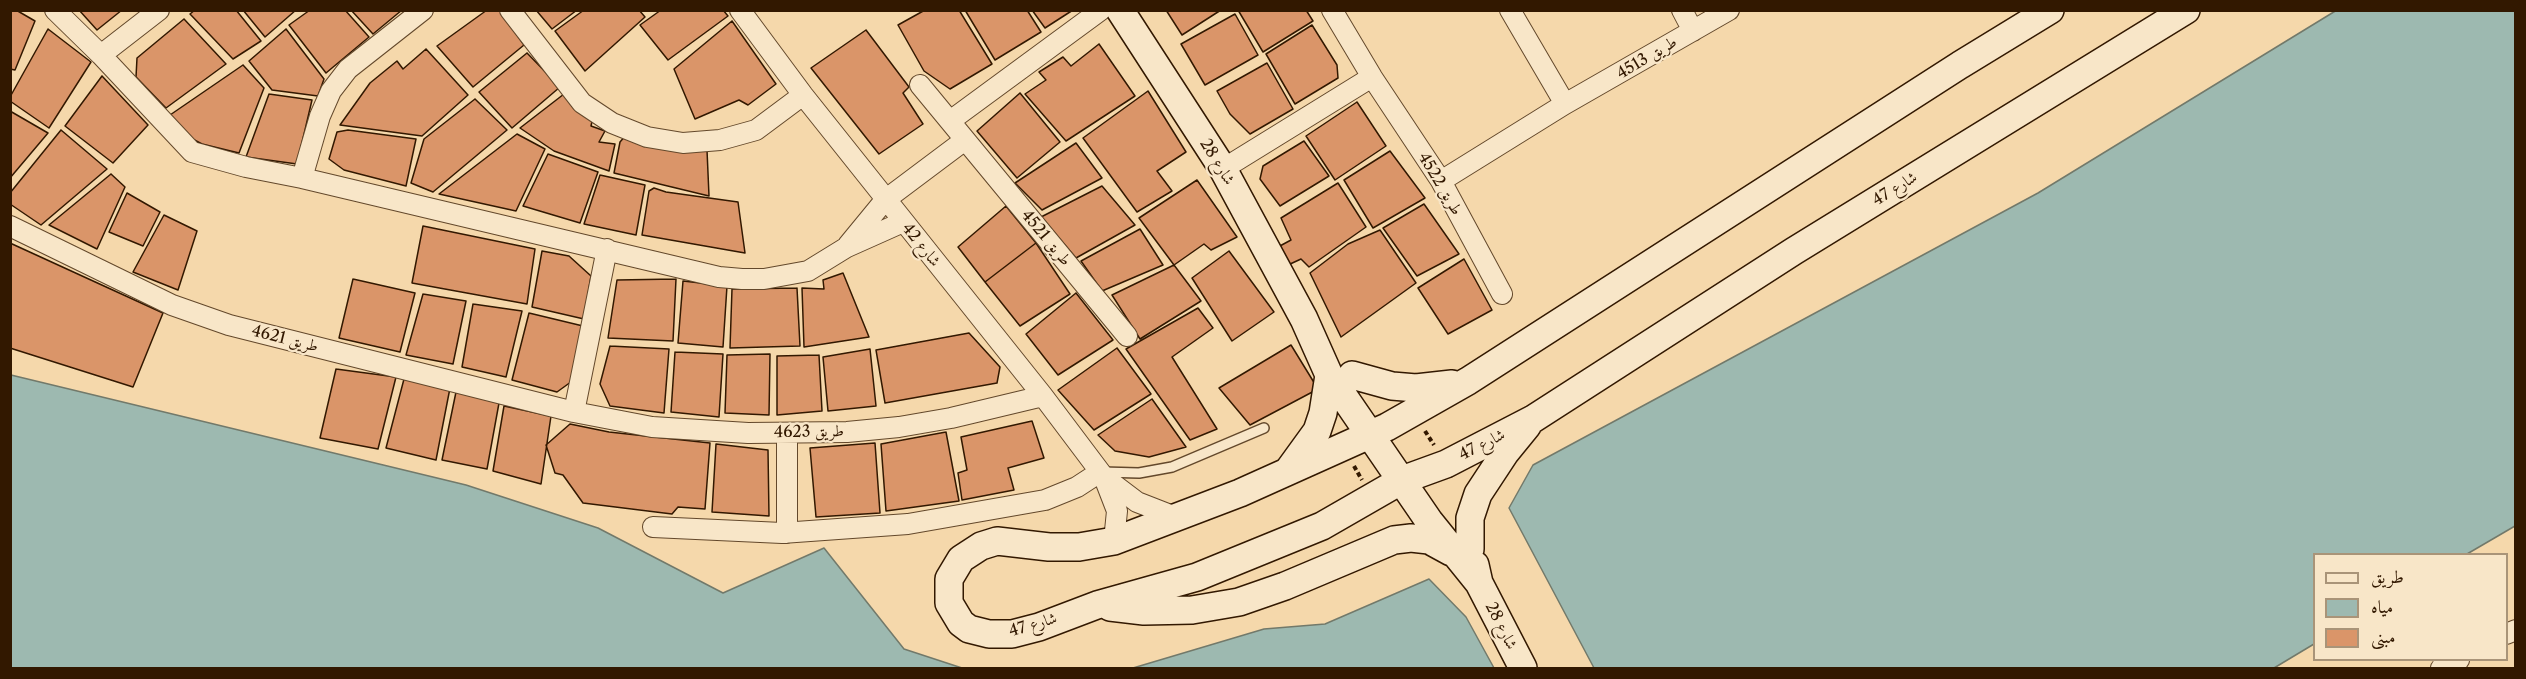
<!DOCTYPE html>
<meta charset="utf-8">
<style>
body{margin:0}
#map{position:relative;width:2526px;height:679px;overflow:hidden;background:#f5d8ab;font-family:"Libre Caslon Text",Amiri,serif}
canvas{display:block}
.frame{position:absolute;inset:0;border:12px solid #321800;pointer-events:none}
.legend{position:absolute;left:2313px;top:553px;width:195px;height:108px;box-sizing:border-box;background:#f8e6c8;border:2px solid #a99478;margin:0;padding:8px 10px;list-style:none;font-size:18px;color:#321800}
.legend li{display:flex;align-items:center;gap:12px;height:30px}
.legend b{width:30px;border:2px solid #a99478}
</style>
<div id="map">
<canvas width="2526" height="679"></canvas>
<div class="frame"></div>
<ul class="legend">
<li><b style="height:8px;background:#f8e6c8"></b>طريق</li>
<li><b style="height:16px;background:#9db9b0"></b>مياه</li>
<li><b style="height:16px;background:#da9569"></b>مبنى</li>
</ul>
</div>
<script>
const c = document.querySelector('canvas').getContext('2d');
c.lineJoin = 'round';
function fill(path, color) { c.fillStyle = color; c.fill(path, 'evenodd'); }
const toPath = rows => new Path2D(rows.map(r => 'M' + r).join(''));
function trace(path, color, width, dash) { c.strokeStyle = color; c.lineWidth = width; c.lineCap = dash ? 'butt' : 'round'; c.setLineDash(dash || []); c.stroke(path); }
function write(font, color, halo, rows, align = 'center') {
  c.font = font + ' "Libre Caslon Text",Amiri,serif'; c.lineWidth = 4.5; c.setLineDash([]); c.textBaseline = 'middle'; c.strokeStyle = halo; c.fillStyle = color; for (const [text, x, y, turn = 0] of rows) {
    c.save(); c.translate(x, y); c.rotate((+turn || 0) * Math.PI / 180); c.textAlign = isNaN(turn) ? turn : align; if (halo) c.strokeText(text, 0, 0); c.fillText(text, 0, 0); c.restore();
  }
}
const water = toPath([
 [2337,10,2515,11,2515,526,2467,554,2314,554,2314,644,2274,668,1594,668,1509,508,1533,465,2038,193,2337,10],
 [11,375,466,485,598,528,723,593,824,548,904,649,962,668,11,668,11,375],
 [1429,579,1466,617,1494,668,1133,668,1264,629,1325,624,1429,579]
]);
fill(water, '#9db9b0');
trace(water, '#72796a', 1.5);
const building = toPath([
 [10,10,16,10,35,21,15,70,10,69,10,10],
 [79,10,122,10,97,30,79,10],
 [195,10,236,10,261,41,233,59,190,14,195,10],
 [243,10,296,10,265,37,243,10],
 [310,10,345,10,369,37,326,73,289,25,310,10],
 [351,10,402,10,373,34,351,10],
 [487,10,500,10,524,45,473,87,437,46,487,10],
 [536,10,577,10,552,29,536,10],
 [584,10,639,10,645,17,585,71,555,31,584,10],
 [661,10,723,10,728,16,668,60,640,25,661,10],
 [925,10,959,10,992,64,950,89,924,71,898,25,925,10],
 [965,10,1027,10,1041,32,995,60,965,10],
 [1032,10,1073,10,1045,28,1032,10],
 [1166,10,1221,10,1182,35,1166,10],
 [1238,10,1306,10,1313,21,1263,52,1238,10],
 [1235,14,1258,55,1205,85,1181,44,1235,14],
 [184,19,226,64,166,108,136,77,137,58,184,19],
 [732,21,776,84,748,105,739,100,695,119,674,69,732,21],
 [1312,25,1337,65,1338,78,1295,104,1266,54,1312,25],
 [48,29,91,62,49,128,10,101,10,97,48,29],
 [286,29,324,79,318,96,272,90,249,61,286,29],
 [866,30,909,87,903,93,923,124,879,154,811,68,866,30],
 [1099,44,1135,96,1066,141,1025,94,1046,80,1039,72,1063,57,1071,66,1099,44],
 [426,49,468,95,422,136,340,125,370,83,397,61,403,69,426,49],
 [527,53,560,87,512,128,479,92,527,53],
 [1267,63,1293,109,1250,134,1230,114,1217,91,1267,63],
 [243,65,264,88,239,153,202,144,183,134,170,115,243,65],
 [102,76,148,125,113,163,65,126,102,76],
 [1148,91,1186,152,1157,171,1172,191,1137,212,1083,138,1148,91],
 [1020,93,1060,142,1017,178,977,131,1020,93],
 [269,94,312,100,297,164,246,157,269,94],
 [564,94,593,117,591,126,605,131,599,142,615,144,609,171,554,151,520,128,564,94],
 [475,99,507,130,433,192,411,183,424,139,475,99],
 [1357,102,1386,146,1335,180,1306,136,1357,102],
 [10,111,48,133,10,178,10,111],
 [61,130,107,169,41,225,10,204,10,193,61,130],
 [348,130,416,139,406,186,344,170,329,159,337,132,348,130],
 [517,134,545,149,516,211,439,194,517,134],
 [626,135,707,150,709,196,614,173,620,142,626,135],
 [1304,141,1329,176,1280,206,1260,179,1263,166,1304,141],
 [1076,143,1102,178,1042,210,1015,183,1076,143],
 [1390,151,1425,198,1373,228,1344,180,1390,151],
 [548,154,598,172,580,223,523,206,548,154],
 [111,174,125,187,97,249,49,225,111,174],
 [600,175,645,185,636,235,584,224,600,175],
 [1197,180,1237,237,1211,250,1204,244,1174,265,1139,218,1197,180],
 [1338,183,1366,227,1309,267,1301,259,1288,265,1278,247,1291,240,1281,218,1338,183],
 [1102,186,1135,225,1076,258,1041,217,1102,186],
 [654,188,666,192,738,202,745,253,642,235,649,191,654,188],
 [127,193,160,212,143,246,109,232,127,193],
 [1424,204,1459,254,1417,276,1383,228,1424,204],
 [1006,206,1036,243,985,282,958,247,1006,206],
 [164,215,197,231,178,290,133,272,164,215],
 [423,226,535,249,527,304,412,283,423,226],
 [1140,229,1163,265,1102,291,1081,261,1140,229],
 [1380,230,1416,283,1341,337,1310,273,1348,244,1380,230],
 [10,243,163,313,133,387,10,348,10,243],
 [1036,243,1070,294,1020,326,985,282,1036,243],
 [542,251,569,256,591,276,584,319,532,307,542,251],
 [1229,251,1274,312,1232,341,1192,278,1229,251],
 [1464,259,1492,310,1448,334,1418,288,1464,259],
 [1174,265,1201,301,1140,339,1112,295,1174,265],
 [843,273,869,337,804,347,802,288,824,289,823,280,843,273],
 [353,279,415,293,400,352,339,338,353,279],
 [676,279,673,341,608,338,617,280,676,279],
 [683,281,727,286,723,347,678,343,683,281],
 [797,288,800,346,730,348,732,289,797,288],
 [1076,293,1113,340,1058,375,1026,334,1076,293],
 [423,294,466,301,453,364,406,355,423,294],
 [473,304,522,311,506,377,462,367,473,304],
 [1198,308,1213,328,1172,357,1217,429,1190,440,1126,349,1198,308],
 [529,313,583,326,575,379,557,392,512,380,529,313],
 [969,333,1000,367,997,383,885,403,876,350,969,333],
 [1291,345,1318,389,1250,425,1219,388,1291,345],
 [610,346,669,349,664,413,610,406,600,384,610,346],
 [1117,348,1151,394,1094,430,1058,390,1117,348],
 [870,349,876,406,828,411,823,357,870,349],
 [675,352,723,354,719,417,671,412,675,352],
 [770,354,769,415,725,413,727,355,770,354],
 [819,355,822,411,777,415,777,356,819,355],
 [336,369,396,377,378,449,320,438,336,369],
 [404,379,450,388,436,460,386,448,404,379],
 [456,392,499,403,487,469,442,460,456,392],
 [1152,399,1186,447,1149,457,1115,451,1098,435,1152,399],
 [504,406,551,416,541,484,493,471,504,406],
 [1032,421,1044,458,1008,468,1014,490,962,500,958,473,967,470,961,437,1032,421],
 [570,424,609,432,710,443,705,509,678,507,672,514,583,503,563,475,555,473,546,445,570,424],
 [946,432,959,501,886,511,881,444,946,432],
 [875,443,880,513,816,517,810,448,875,443],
 [716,444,768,450,769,516,712,512,716,444]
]);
fill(building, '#da9569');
trace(building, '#321800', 1.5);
const lane = toPath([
 [1102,472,1139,473,1172,467,1264,428]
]);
const street = toPath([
 [55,10,101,55,192,152,246,167,302,178,719,277,742,279,764,279,808,271,847,247,903,222],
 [510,10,582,103,612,123,647,137,683,143,720,140,756,130,803,95],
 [740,10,803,95,1043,396,1104,477,1137,502,1178,518],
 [1332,10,1372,77,1441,181,1502,294],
 [1510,10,1565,104],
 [1682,10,1693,31],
 [101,55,159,10],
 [920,85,1127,336],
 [950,121,1101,10],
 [1223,169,1372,77],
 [302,178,320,116,331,91,348,69,423,10],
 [1441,181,1565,104,1729,10],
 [10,226,172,305,229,325,574,412,652,427,748,433,847,432,899,427,951,418,1043,396],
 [848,245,885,200,965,140],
 [574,412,607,249],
 [1105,480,1117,511,1114,541],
 [653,527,782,533,908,524,1045,500,1077,487,1100,472],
 [787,533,787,433],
 [2506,634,2516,630],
 [2441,668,2459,660]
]);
const secondary = toPath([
 [1120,10,1223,169,1304,319,1329,375,1429,521,1479,583],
 [2050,10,1960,65,1468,381,1387,427,1240,493,1114,541,1079,547,1049,547,997,541,981,546,961,559,949,579,949,603,961,623,969,629,989,634,1012,634,1039,627,1097,605,1197,577,1322,526,1402,480,1446,464,1533,419,1794,251,2186,10],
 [1352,375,1392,386,1416,388,1452,384],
 [1288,471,1317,431,1323,413,1329,375],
 [1470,549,1470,518,1478,494,1505,453,1527,426],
 [1475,565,1479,583,1523,668],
 [1110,607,1144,611,1192,610,1239,602,1285,586,1394,540,1411,538,1429,540,1451,552]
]);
trace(lane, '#63482b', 12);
trace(street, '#63482b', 22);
trace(secondary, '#321800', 30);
trace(toPath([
 [1425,431,1434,445],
 [1354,466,1362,480]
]), '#321800', 4, [4.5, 3]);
trace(lane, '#f8e6c8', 9);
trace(street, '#f8e6c8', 20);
trace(secondary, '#f8e6c8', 27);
write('16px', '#321800', '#f8e6c8', [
 ["طريق 4513",1647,58,-31],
 ["شارع 28",1217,162,58],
 ["طريق 4522",1440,184,59],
 ["شارع 47",1895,189,-32],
 ["طريق 4521",1046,238,50],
 ["شارع 42",921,245,51],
 ["طريق 4621",285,339,14],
 ["طريق 4623",809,432,-1],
 ["شارع 47",1482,445,-27],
 ["شارع 47",1033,625,-17],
 ["شارع 28",1501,626,63]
]);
</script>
